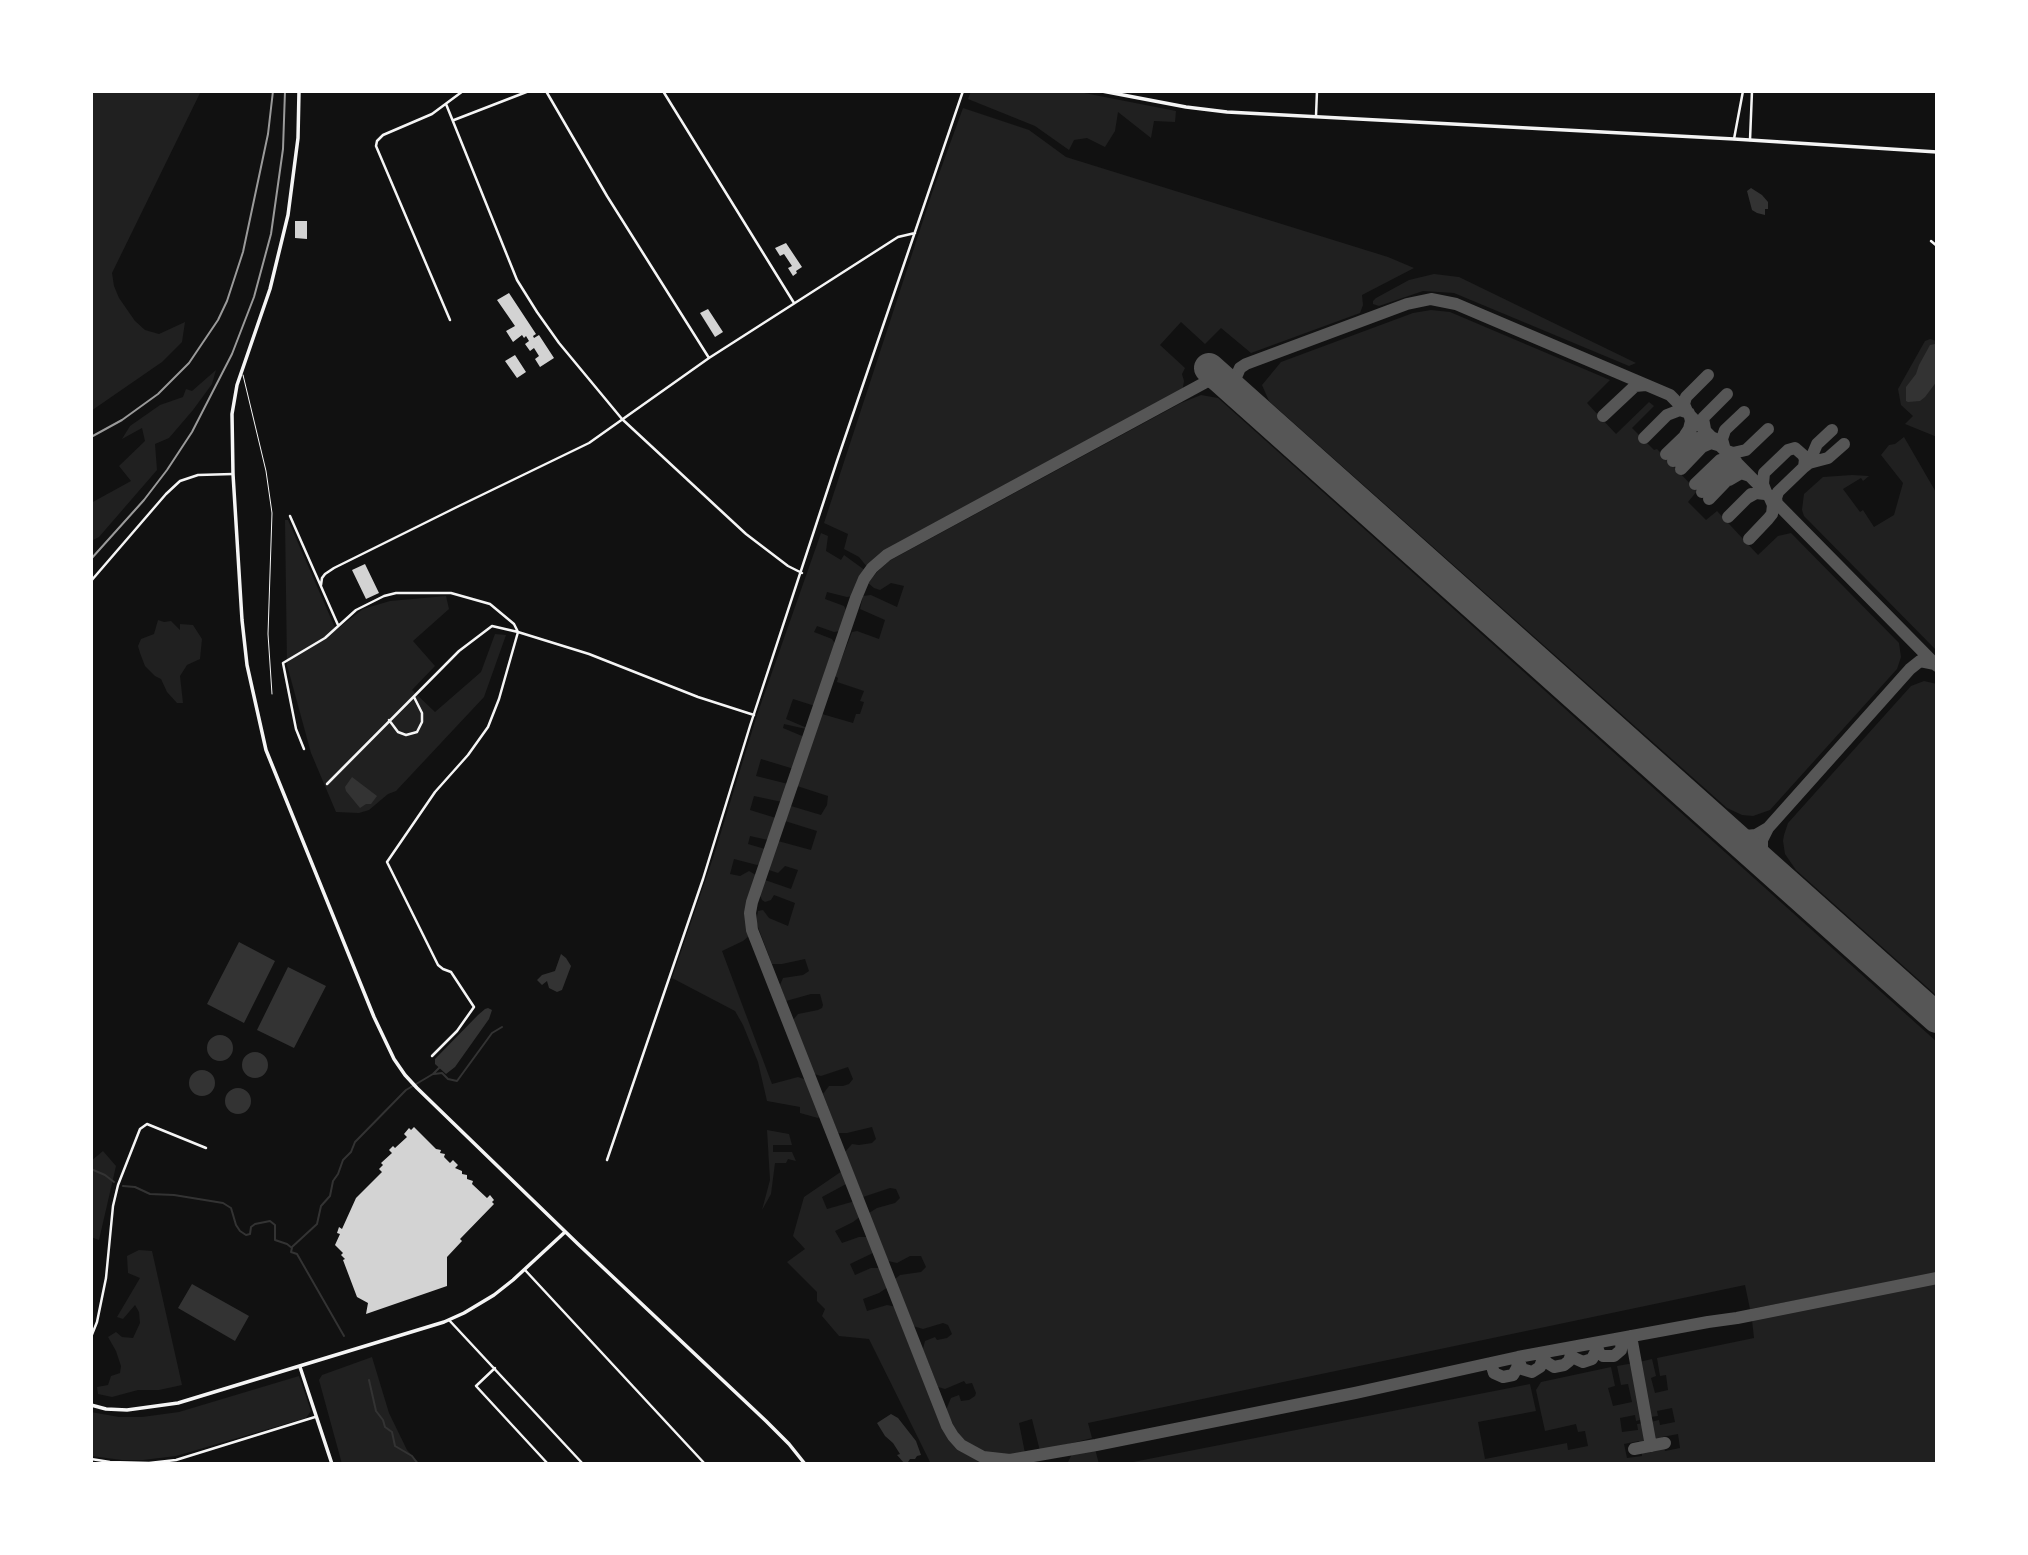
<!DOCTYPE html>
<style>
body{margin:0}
#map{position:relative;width:2028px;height:1555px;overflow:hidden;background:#111;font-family:Arial,sans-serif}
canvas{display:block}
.frame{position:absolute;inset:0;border:93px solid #fff;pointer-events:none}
</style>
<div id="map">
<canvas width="2028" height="1555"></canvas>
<div class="frame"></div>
</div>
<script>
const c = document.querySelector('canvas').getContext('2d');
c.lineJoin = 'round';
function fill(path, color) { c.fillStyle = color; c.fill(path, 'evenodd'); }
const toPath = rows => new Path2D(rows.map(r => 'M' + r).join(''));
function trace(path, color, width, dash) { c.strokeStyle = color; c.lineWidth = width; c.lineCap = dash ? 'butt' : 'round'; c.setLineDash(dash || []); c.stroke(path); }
fill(toPath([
 [91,91,201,91,112,273,114,286,119,298,135,321,145,330,159,334,185,322,182,342,162,362,91,411],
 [971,91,1074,91,1176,111,1175,122,1154,121,1151,138,1118,112,1115,131,1105,147,1087,138,1074,140,1069,150,1035,126,968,99],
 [963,108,1029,130,1066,157,1388,257,1414,268,1362,295,1363,305,1360,313,1251,353,1221,328,1205,344,1181,322,1160,345,1185,368,1182,374,1184,381,1182,393,900,545,886,553,868,568,859,557,844,549,848,534,824,523,932,193],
 [1434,274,1459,277,1636,363,1629,366,1454,293,1423,291,1379,306,1373,304,1373,301,1376,298,1409,280],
 [1431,310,1450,312,1610,380,1587,403,1616,434,1649,402,1654,406,1632,428,1654,450,1657,449,1697,491,1688,502,1706,520,1717,511,1758,555,1778,536,1791,533,1899,643,1901,657,1897,669,1770,810,1753,816,1742,815,1727,808,1269,401,1262,385,1281,362,1413,313],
 [1930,339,1937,341,1937,437,1905,424,1913,416,1901,405,1898,389,1925,341],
 [216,370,212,384,193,410,169,438,155,444,157,470,99,537,91,541,91,503,131,481,119,466,145,441,142,428,122,439,130,426,160,405,183,397,186,389,192,391],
 [1201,395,1218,398,1937,1042,1937,1273,1750,1309,1745,1285,1088,1423,1092,1438,1040,1451,1032,1419,1019,1423,1025,1453,1017,1456,1005,1457,986,1453,965,1441,957,1432,946,1410,951,1398,959,1395,961,1401,969,1400,975,1396,976,1393,972,1383,966,1384,964,1381,945,1389,938,1387,923,1349,925,1341,935,1337,937,1340,947,1338,952,1334,948,1325,943,1323,923,1329,913,1326,895,1279,900,1275,921,1272,926,1267,921,1256,910,1256,897,1263,888,1261,869,1213,877,1208,895,1203,900,1198,896,1189,890,1188,863,1197,845,1152,852,1144,859,1145,872,1143,876,1139,872,1127,847,1133,838,1133,823,1094,829,1086,843,1086,849,1084,853,1079,848,1067,821,1076,814,1074,793,1020,798,1014,818,1010,822,1008,823,1005,820,994,811,994,786,1001,780,985,783,978,803,975,809,971,805,959,782,964,772,964,756,922,758,911,763,910,769,918,788,926,795,903,774,895,771,900,765,902,762,900,759,893,765,880,791,889,798,870,785,866,778,873,769,870,769,866,778,841,811,850,817,831,785,821,791,806,821,815,827,805,828,796,797,786,822,714,853,723,856,714,860,714,864,702,860,701,864,691,837,682,838,678,835,676,852,632,857,631,879,639,885,620,860,609,863,596,871,595,897,607,904,586,891,583,880,590,874,588,868,583,877,572,889,561,1181,403],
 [1904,437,1937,494,1937,651,1804,516,1802,510,1804,494,1823,477,1852,475,1869,476,1863,481,1861,478,1843,489,1860,512,1863,510,1874,527,1894,515,1903,483,1881,455,1889,445,1895,444],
 [285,520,288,520,336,630,363,609,390,601,446,596,449,609,413,641,435,666,412,690,435,712,481,672,495,634,506,635,484,697,396,791,388,794,369,810,359,813,336,812,311,753,287,665],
 [821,533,828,536,826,551,841,560,844,555,866,571,853,596,847,597,827,592,825,599,844,606,846,610,840,631,834,632,817,626,814,632,832,639,836,645,815,706,793,699,786,719,807,728,806,729,784,724,783,728,802,736,803,741,794,769,761,759,756,776,788,784,782,802,754,796,750,810,776,818,768,840,750,836,748,844,765,849,761,863,757,865,734,859,730,874,740,876,749,871,756,875,748,905,747,918,749,936,743,941,722,951,772,1084,798,1077,807,1080,821,1115,818,1118,800,1113,800,1107,767,1101,758,1062,743,1025,735,1011,672,978,714,855,757,715],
 [158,620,164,622,171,621,180,630,180,624,193,625,202,639,200,659,187,665,180,676,183,703,177,703,167,692,161,679,155,676,145,666,140,653,138,646,141,639,154,634],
 [1924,681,1937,684,1937,996,1796,870,1785,854,1783,841,1784,835,1788,823,1911,686],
 [767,1130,789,1134,792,1145,773,1145,773,1152,792,1152,796,1161,788,1159,786,1163,775,1163,771,1194,762,1210,770,1180],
 [103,1151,116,1166,99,1240,91,1237,91,1161],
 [842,1171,848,1183,822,1197,827,1209,855,1201,861,1216,853,1222,835,1231,842,1243,859,1237,869,1237,875,1252,850,1264,855,1275,871,1268,881,1268,888,1287,879,1293,863,1299,867,1311,887,1305,897,1307,949,1437,981,1461,980,1464,931,1464,869,1339,839,1336,822,1316,825,1309,817,1301,817,1292,787,1262,805,1249,793,1236,804,1197],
 [139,1250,152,1251,182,1385,159,1390,138,1390,112,1397,98,1394,97,1387,108,1385,111,1376,120,1373,121,1366,116,1351,108,1337,116,1332,122,1337,133,1338,140,1323,139,1312,135,1305,123,1319,117,1317,140,1278,128,1273,127,1256],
 [1937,1283,1937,1464,1123,1464,1530,1384,1536,1411,1478,1422,1485,1459,1567,1443,1568,1450,1588,1446,1585,1431,1578,1432,1576,1424,1545,1431,1536,1390,1541,1382,1611,1367,1615,1386,1608,1388,1613,1406,1632,1402,1628,1384,1621,1385,1617,1366,1634,1363,1643,1419,1636,1421,1635,1415,1620,1418,1622,1432,1638,1430,1637,1424,1644,1423,1649,1441,1648,1445,1641,1446,1639,1441,1624,1444,1627,1458,1642,1456,1642,1451,1664,1446,1665,1451,1680,1448,1678,1434,1662,1437,1663,1442,1655,1443,1653,1440,1651,1422,1659,1420,1660,1425,1675,1422,1672,1408,1657,1411,1658,1416,1650,1417,1639,1362,1652,1359,1656,1376,1651,1378,1655,1393,1668,1390,1666,1375,1660,1376,1657,1358,1754,1338,1752,1320],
 [372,1357,389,1413,407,1450,420,1464,342,1464,319,1380,322,1375],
 [299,1376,311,1411,306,1418,176,1456,143,1460,122,1460,91,1456,91,1412,119,1417,142,1417,179,1412],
 [1095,1449,1099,1464,1067,1464,1072,1454]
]), '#202020');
fill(toPath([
 [1751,188,1762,195,1768,202,1768,209,1765,209,1765,215,1757,213,1752,210,1747,191],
 [1935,344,1937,345,1937,381,1925,397,1920,401,1908,402,1906,401,1906,387,1916,374,1919,365,1930,345],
 [352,777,377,796,371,804,366,804,360,808,346,791,345,787],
 [239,942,275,961,244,1023,207,1004],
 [561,954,566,958,571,966,562,990,557,992,549,988,547,981,542,985,537,980,542,975,555,971],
 [288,967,326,986,294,1048,257,1030],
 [488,1008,492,1010,489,1019,455,1067,446,1074,435,1064,435,1059,478,1015,485,1009],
 '207 1048a13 13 0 1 1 26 0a13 13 0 1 1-26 0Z',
 '242 1065a13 13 0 1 1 26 0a13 13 0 1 1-26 0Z',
 '189 1083a13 13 0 1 1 26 0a13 13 0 1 1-26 0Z',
 '225 1101a13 13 0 1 1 26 0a13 13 0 1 1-26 0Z',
 [192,1284,249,1316,235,1341,178,1308],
 [891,1414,898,1418,916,1441,921,1455,917,1456,915,1459,910,1459,908,1462,904,1463,897,1455,900,1454,893,1443,885,1436,877,1423]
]), '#333');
trace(toPath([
 [434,1074,442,1073,448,1079,457,1081,492,1033,502,1027],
 [91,1169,105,1175,114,1182],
 [123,1186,135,1187,150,1194,174,1195,223,1203,231,1208,236,1225,240,1231,246,1235,250,1234,251,1227,255,1224,270,1221,275,1225,275,1240,287,1244,292,1248,291,1252,297,1254,344,1336],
 [292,1247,317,1224,321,1206,330,1196,333,1181,338,1174,343,1160,351,1152,355,1142,406,1090,433,1074,440,1067],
 [369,1380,376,1411,383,1420,385,1427,392,1432,395,1446,412,1456,418,1464]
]), '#333', 2);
trace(toPath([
 [1222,380,1206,382,887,555,872,568,864,579,856,598,752,902,750,913,752,930,947,1426,953,1436,961,1445,983,1457,1010,1460,1096,1445,1355,1393,1518,1357,1708,1322,1737,1318,1937,1278],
 [1240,395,1236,389,1236,377,1240,368,1246,364,1407,304,1431,299,1456,304,1670,395,1937,666],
 [1687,411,1684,404,1686,397,1708,375],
 [1744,412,1725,430,1722,439,1725,450,1733,453,1746,450,1768,429],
 [1603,416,1635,386,1646,385],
 [1705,429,1703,418,1727,394],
 [1644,438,1667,415,1680,410,1689,413,1691,421,1689,429,1685,435],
 [1666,454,1691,430],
 [1673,461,1698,438,1706,436,1714,438],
 [1809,463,1817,444,1832,430],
 [1681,469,1702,447,1711,443,1721,446],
 [1729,480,1741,473,1750,476],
 [1695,484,1720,460,1728,458,1736,461],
 [1702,492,1727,468,1735,466,1742,468],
 [1766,492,1763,484,1764,473,1788,450,1795,448,1803,455,1805,459,1804,467],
 [1747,498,1756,493,1765,494,1769,496,1773,505,1772,514,1768,519,1749,539],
 [1709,499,1733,474],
 [1777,504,1776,498,1778,492,1804,467,1809,463,1828,458,1844,444],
 [1728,517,1751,494],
 [1727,830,1733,834,1745,836,1756,835,1768,828],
 [1769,869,1762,851,1762,840,1768,828,1910,669,1920,661,1935,664],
 [1631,1336,1651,1446],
 [1596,1343,1599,1353,1603,1356,1614,1356,1621,1350,1622,1338],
 [1570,1349,1572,1357,1583,1362,1592,1359,1597,1349],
 [1542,1354,1546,1362,1554,1367,1564,1365,1569,1361,1571,1355],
 [1518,1358,1522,1369,1532,1372,1540,1367,1543,1358],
 [1491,1363,1494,1373,1503,1377,1513,1375,1517,1368,1518,1362],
 [1634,1449,1665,1443]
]), '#565656', 12);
trace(toPath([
 [1209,368,1937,1018]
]), '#565656', 30);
fill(toPath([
 [295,221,307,221,307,239,295,238],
 [786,243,802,267,796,271,797,273,793,276,788,268,792,266,784,254,780,256,775,248],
 [509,293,536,334,533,336,534,338,539,335,554,358,540,367,535,359,539,356,534,348,530,351,525,344,529,341,526,336,524,338,522,335,513,342,506,331,515,326,497,300],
 [708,309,723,332,715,337,700,313],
 [515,355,526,372,517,378,505,361],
 [365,564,379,593,366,599,352,570],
 [414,1127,436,1149,441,1150,440,1153,445,1154,444,1157,450,1163,453,1160,458,1165,455,1168,462,1171,462,1174,467,1175,467,1179,473,1181,472,1184,487,1198,490,1195,494,1200,492,1202,494,1204,460,1239,462,1241,447,1257,447,1286,366,1314,368,1303,357,1297,343,1260,345,1259,341,1255,343,1253,335,1245,340,1234,337,1233,339,1227,342,1229,356,1198,382,1172,379,1169,383,1165,381,1163,392,1153,389,1150,393,1146,395,1148,407,1137,404,1134,409,1128,411,1130]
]), '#d3d3d3');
trace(toPath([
 [243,375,266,471,272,513,268,634,272,694]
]), '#f5f5f5', 1);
trace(toPath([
 [546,91,607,196,709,358],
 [663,91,794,303],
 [446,104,517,280,537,312,559,343,622,419,746,534,788,566,802,573],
 [1316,116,1317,91],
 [454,120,529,91],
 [1734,139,1743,91],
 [1750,140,1752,91],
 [1931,241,1937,246],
 [450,320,376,146,377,141,383,135,432,114,463,91],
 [290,516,338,625],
 [91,581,166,494,180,481,198,475,233,474],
 [321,585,322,578,325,574,334,568,459,506,589,443,709,358,898,237,915,233],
 [389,720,398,732,406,735,417,732,422,722,422,713,414,697],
 [304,749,296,729,283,663,325,638,356,610,384,596,396,593,451,593,490,604,514,624,518,632,589,654,698,697,754,715],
 [327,784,459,651,492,626,518,632,499,699,488,727,468,755,435,792,387,862,438,965,443,969,451,972,474,1007,457,1031,432,1056],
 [607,1160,703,879,750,726,837,461,963,91],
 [525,1270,705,1464],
 [449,1320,583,1464],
 [91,1337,97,1322,106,1278,113,1206,118,1185,140,1129,147,1124,206,1148],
 [495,1368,476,1386,548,1464],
 [91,1459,110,1462,149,1463,176,1460,315,1417]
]), '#f5f5f5', 2.5);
trace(toPath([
 [1102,91,1186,107,1227,112,1734,139,1937,152],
 [300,1367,332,1464]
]), '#f5f5f5', 3.5);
trace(toPath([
 [299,91,298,138,288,215,270,289,237,385,232,414,233,474,242,620,247,665,266,750,374,1017,394,1059,405,1075,417,1088,578,1244,766,1421,789,1444,805,1464],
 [91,1405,106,1409,127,1410,178,1403,444,1322,464,1313,494,1295,513,1280,565,1232]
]), '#f5f5f5', 3.5);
trace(toPath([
 [91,437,122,420,158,394,189,363,218,320,227,301,243,252,268,134,273,91],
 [91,559,144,500,167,470,192,432,232,354,254,297,271,234,283,149,285,91]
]), '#9a9a9a', 2);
</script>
